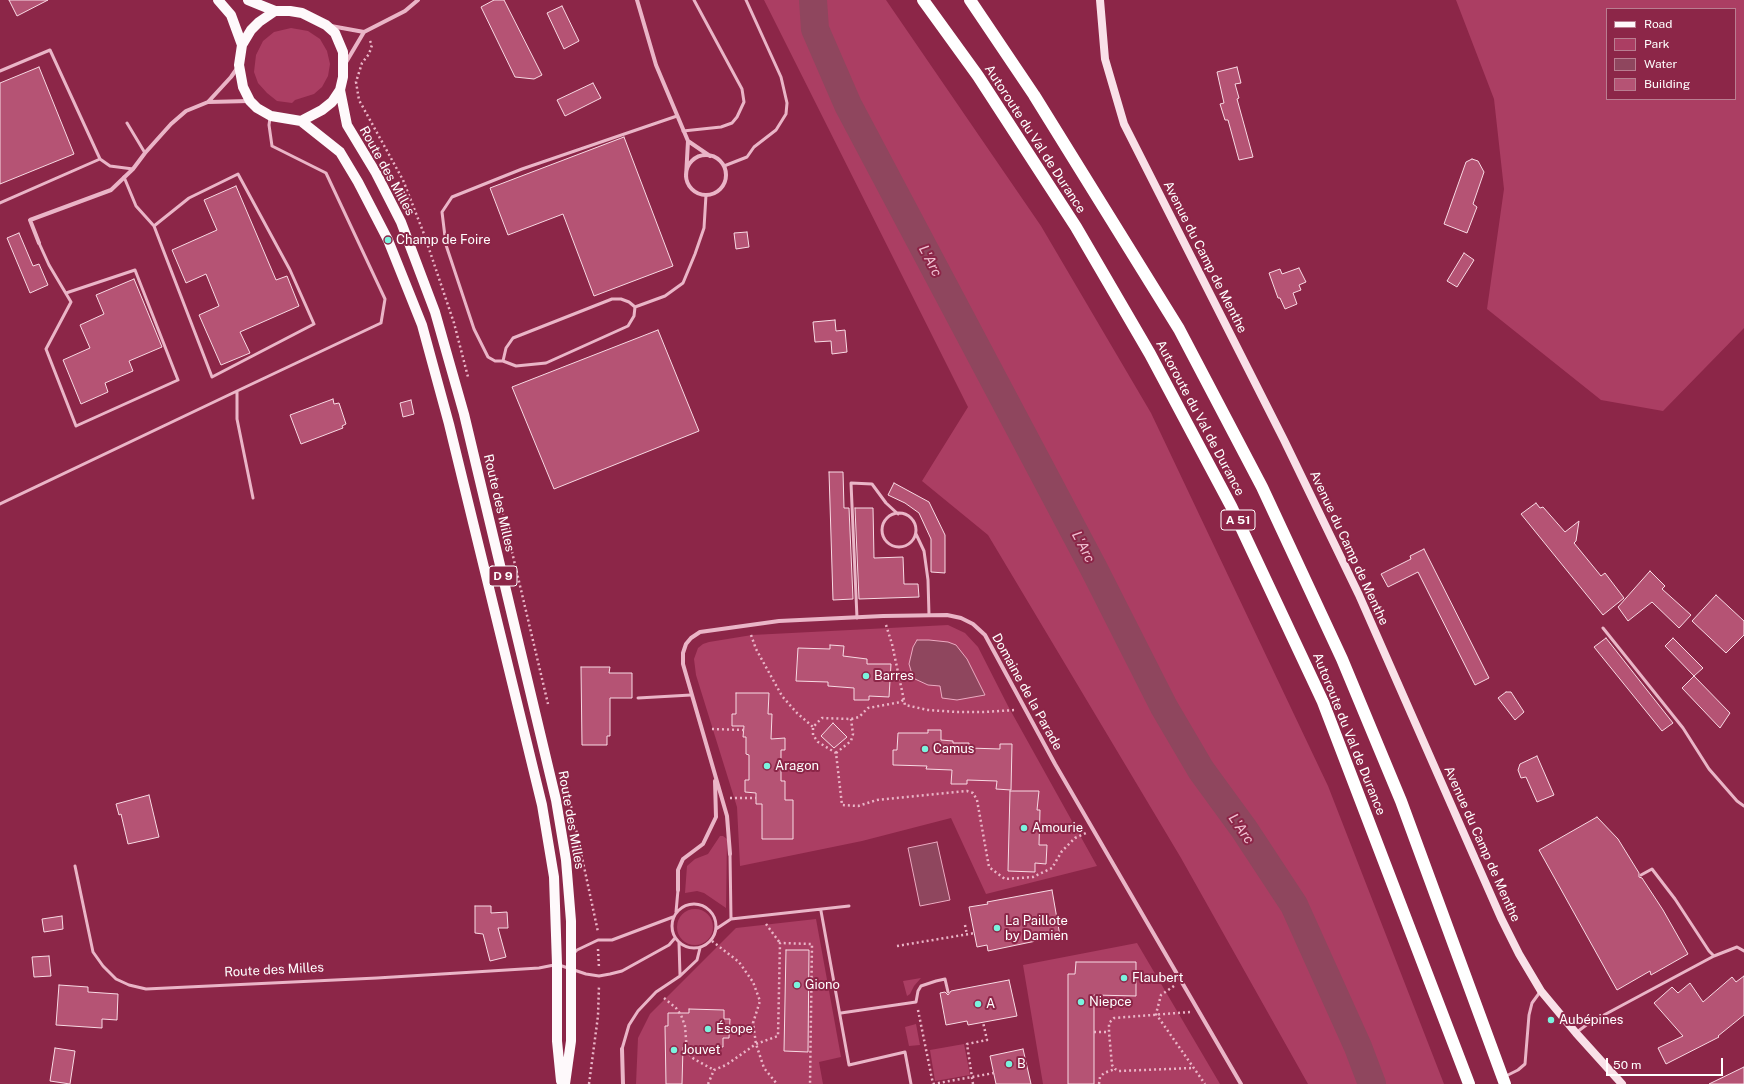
<!DOCTYPE html>
<meta charset="utf-8">
<style>
body{margin:0}
#map{position:relative;width:1744px;height:1084px;overflow:hidden;background:#8c2648;font-family:"Public Sans",sans-serif}
canvas{display:block}
.legend{position:absolute;left:1606px;top:8px;width:130px;height:92px;box-sizing:border-box;background:#8c2648;border:1px solid #ba7d91;margin:0;padding:5px 7px;list-style:none;font-size:12px;color:#fff}
.legend li{display:flex;align-items:center;gap:8px;height:20px}
.legend b{width:20px;border:1px solid #ba7d91}
.scale{position:absolute;left:1606px;top:1058px;width:117px;height:18px;box-sizing:border-box;border:2px solid #fff;border-top:0;padding-left:5px;font-size:12px;line-height:14px;white-space:nowrap;color:#fff;-webkit-text-stroke:3px #8c2648;paint-order:stroke}
</style>
<div id="map">
<canvas width="1744" height="1084"></canvas>
<ul class="legend">
<li><b style="height:5px;background:#fef9fb"></b>Road</li>
<li><b style="height:11px;background:#ab3e63"></b>Park</li>
<li><b style="height:11px;background:#8f465e"></b>Water</li>
<li><b style="height:11px;background:#b55374"></b>Building</li>
</ul>
<div class="scale">50 m</div>
</div>
<script>
const c = document.querySelector('canvas').getContext('2d');
c.lineJoin = 'round';
function fill(path, color) { c.fillStyle = color; c.fill(path, 'evenodd'); }
const toPath = rows => new Path2D(rows.map(r => 'M' + r).join(''));
function trace(path, color, width, dash) { c.strokeStyle = color; c.lineWidth = width; c.lineCap = dash ? 'butt' : 'round'; c.setLineDash(dash || []); c.stroke(path); }
function write(font, color, halo, rows, align = 'center') {
  c.font = font + ' "Public Sans",sans-serif'; c.lineWidth = 4; c.setLineDash([]); c.textBaseline = 'middle'; c.strokeStyle = halo; c.fillStyle = color; for (const [text, x, y, turn = 0] of rows) {
    c.save(); c.translate(x, y); c.rotate((+turn || 0) * Math.PI / 180); c.textAlign = isNaN(turn) ? turn : align; if (halo) c.strokeText(text, 0, 0); c.fillText(text, 0, 0); c.restore();
  }
}
fill(toPath([
 [764,0,886,0,1041,226,1151,413,1328,786,1444,1084,1308,1084,1181,858,988,535,922,481,968,407],
 [1456,0,1744,0,1744,328,1663,411,1601,400,1487,309,1504,189,1494,99],
 [1607,9,1735,9,1735,99,1607,99],
 [291,28,308,31,320,39,327,51,330,64,328,76,322,87,314,94,295,100,292,103,277,101,267,93,258,83,254,72,256,55,263,41,274,32],
 [948,625,965,633,978,647,1008,706,1097,866,986,894,951,818,862,841,740,866,737,807,696,675,694,659,698,648,703,644,709,642,752,635],
 [720,836,723,836,727,839,726,908,704,893,697,891,685,893,687,866,695,859,708,854],
 '677 927a18 18 0 1 1 36 0a18 18 0 1 1-36 0Z',
 [816,919,841,1057,819,1062,823,1084,636,1084,638,1038,650,1014,736,928],
 [1137,943,1220,1084,1043,1084,1023,965],
 [921,978,914,986,910,994,907,996,903,981],
 [916,1024,920,1045,909,1046,905,1027],
 [964,1044,970,1075,935,1081,930,1050]
]), '#ab3e63');
const water = toPath([
 [917,640,929,640,948,642,956,645,967,659,985,695,957,700,942,698,940,686,928,685,915,679,912,674,909,664,913,647,917,640],
 [937,842,950,900,920,906,908,848,937,842]
]);
fill(water, '#8f465e');
trace(water, '#ebaac1', 1);
trace(toPath([
 [813,0,815,29,848,105,1093,567,1164,707,1201,770,1244,829,1294,905,1358,1047,1372,1084]
]), '#8f465e', 28);
const building = toPath([
 [9,0,48,0,17,16,9,0],
 [494,0,504,0,542,75,534,79,515,77,481,7,494,0],
 [562,6,579,41,564,49,547,13,562,6],
 [39,67,74,154,0,184,0,83,39,67],
 [1237,67,1241,83,1235,84,1239,98,1237,99,1253,157,1239,160,1228,120,1225,120,1220,104,1224,103,1217,72,1237,67],
 [593,83,601,98,565,116,557,100,593,83],
 [624,137,673,266,594,296,563,214,508,235,490,188,624,137],
 [1472,159,1478,161,1484,172,1473,204,1477,207,1467,233,1444,224,1466,162,1472,159],
 [236,186,276,280,287,276,299,306,240,332,250,353,221,365,199,315,219,306,206,274,186,283,172,250,217,230,204,200,236,186],
 [747,232,749,247,736,249,734,233,747,232],
 [19,233,33,266,39,264,48,285,30,293,7,238,19,233],
 [1464,253,1474,260,1457,287,1447,281,1464,253],
 [1299,268,1306,282,1299,285,1301,290,1293,293,1297,304,1285,309,1280,298,1278,298,1269,273,1280,269,1282,274,1299,268],
 [134,279,162,347,129,361,133,371,105,383,108,392,81,404,63,360,90,348,80,325,104,314,96,295,134,279],
 [835,320,836,331,845,330,847,352,832,354,831,341,815,342,813,322,835,320],
 [658,330,699,431,554,489,512,387,658,330],
 [333,399,334,404,339,403,346,424,342,426,343,428,301,444,290,415,333,399],
 [411,400,414,414,403,417,400,403,411,400],
 [829,472,843,472,844,508,849,508,853,599,833,600,829,472],
 [894,483,929,502,945,535,945,573,931,572,931,539,919,513,905,503,888,495,894,483],
 [1536,503,1540,508,1543,507,1565,532,1579,521,1576,541,1574,543,1601,576,1605,573,1624,598,1603,615,1521,514,1536,503],
 [855,508,873,508,874,558,903,557,904,584,918,584,919,597,859,599,855,508],
 [1424,549,1489,678,1475,685,1418,572,1388,587,1381,574,1411,559,1410,556,1424,549],
 [1650,571,1665,586,1662,589,1691,615,1679,628,1652,602,1628,621,1618,607,1650,571],
 [1716,595,1744,621,1744,635,1726,653,1692,621,1716,595],
 [1606,638,1673,723,1662,731,1594,647,1606,638],
 [1673,638,1703,668,1694,676,1665,646,1673,638],
 [830,645,844,646,843,656,867,659,867,664,891,664,889,697,869,696,869,700,854,700,854,688,828,686,828,682,796,681,798,648,830,649,830,645],
 [581,667,610,667,609,673,632,673,632,698,610,698,610,736,607,736,607,745,582,745,581,667],
 [1694,676,1730,713,1720,728,1682,688,1694,676],
 [1506,692,1511,692,1524,712,1515,720,1498,698,1506,692],
 [736,693,769,693,768,714,772,714,771,739,785,738,785,750,781,750,781,781,785,781,785,800,793,800,793,839,762,839,762,804,756,804,756,793,745,792,745,780,749,780,749,755,746,754,746,737,743,737,744,726,732,726,732,714,736,714,736,693],
 [833,723,847,737,834,748,821,736,833,723],
 [928,730,941,730,941,740,953,741,953,743,969,743,969,748,1000,749,1000,744,1012,744,1011,790,996,789,997,781,967,780,967,784,951,784,952,770,926,769,927,766,893,765,893,750,897,750,898,733,928,733,928,730],
 [1537,756,1554,795,1537,802,1526,777,1521,778,1518,770,1520,764,1537,756],
 [1010,791,1039,791,1037,810,1040,810,1039,845,1047,845,1046,864,1035,863,1035,872,1008,871,1010,791],
 [149,795,159,837,128,844,121,814,119,815,116,804,149,795],
 [1597,817,1618,839,1639,873,1639,877,1642,878,1663,910,1688,954,1651,975,1650,971,1617,990,1539,850,1597,817],
 [1052,890,1060,936,988,951,987,945,977,947,969,907,988,904,987,902,1052,890],
 [475,906,491,906,491,913,507,912,508,928,498,928,506,957,490,961,483,934,475,933,475,906],
 [62,916,63,929,44,932,42,919,62,916],
 [786,950,809,950,808,1052,784,1051,786,950],
 [49,956,51,976,34,977,32,957,49,956],
 [1076,962,1136,962,1136,996,1094,995,1094,1084,1068,1084,1068,974,1075,974,1076,962],
 [1744,976,1744,1015,1718,1036,1719,1037,1666,1064,1658,1048,1683,1036,1654,1003,1672,987,1678,993,1690,983,1703,1002,1732,977,1736,982,1744,976],
 [1009,980,1017,1016,968,1025,967,1021,946,1025,940,993,945,992,948,995,951,991,1009,980],
 [59,985,88,987,88,992,118,994,117,1020,102,1019,102,1028,56,1025,59,985],
 [689,1009,724,1010,724,1019,730,1019,729,1038,723,1038,723,1047,683,1047,682,1084,666,1084,665,1026,668,1026,668,1013,689,1013,689,1009],
 [55,1048,75,1051,70,1084,50,1081,55,1048],
 [1023,1049,1031,1084,996,1084,990,1056,1023,1049],
 [1744,1067,1744,1084,1709,1084,1744,1067]
]);
fill(building, '#b55374');
trace(building, '#f8dae4', 1);
trace(toPath([
 [370,41,372,45,369,54,362,63,356,82,359,100,403,180,424,234,454,323,468,377],
 [490,459,548,704],
 [886,625,892,644,905,705,928,710,957,712,984,712,1016,710],
 [751,635,756,649,782,696,797,713,813,727],
 [903,700,901,702,868,708,859,717,851,719,822,718,813,727,813,735,818,742,836,753,842,805,858,806,877,800,967,791,973,793,977,800,989,867,1005,879,1033,877,1052,868,1062,851,1075,838,1086,833],
 [712,729,744,730],
 [836,753,851,741,853,734,851,719],
 [730,798,756,798],
 [571,806,598,932],
 [766,924,780,943],
 [965,925,967,935],
 [712,941,739,962,753,982,760,1001,753,1023,756,1044,764,1068,777,1084],
 [897,946,975,933],
 [598,949,599,968],
 [1174,986,1161,995,1156,1014,1205,1084],
 [664,998,676,1008,681,1015,685,1026,687,1052,694,1059,714,1070],
 [918,1010,933,1084],
 [1190,1012,1114,1018,1109,1023,1109,1032,1112,1065,1115,1069,1119,1071,1193,1068],
 [1094,1032,1109,1032],
 [589,1084,598,1016,599,985],
 [708,1084,714,1070,726,1065,756,1044,778,1036,780,943,812,944,810,1084],
 [933,1084,994,1073],
 [973,1084,967,1044,987,1040,983,1022],
 [1099,1084,1100,1077,1104,1073,1115,1069]
]), '#eab5c7', 2.5, [2, 3]);
trace(toPath([
 [0,71,50,50,100,159,110,166,133,169],
 [127,123,145,153],
 [683,131,721,127,732,123,737,117,744,102,742,89,694,0],
 [724,166,747,157,754,147,776,130,786,114,787,103,781,77,746,0],
 [124,177,136,206,154,226,212,377,314,324,290,270,238,174,189,198,154,226],
 [0,203,100,159],
 [39,243,49,265,71,302,46,349,76,426,178,380,135,270,66,293],
 [635,307,665,296,683,283,695,254,704,228,706,195],
 [503,361,506,348,513,338,612,299,621,299,629,302,635,307,634,316,628,326,546,363,516,366,503,361,495,361,488,357,474,329,446,245,442,212,452,197,522,169,677,116],
 [253,498,237,419,237,391,381,323,385,299,326,173,272,146,269,125,270,118],
 [0,504,237,391],
 '882 530a17 17 0 1 1 34 0a17 17 0 1 1-34 0Z',
 [916,534,924,551,928,580,929,615],
 [857,618,851,483,872,484,886,503,898,514],
 [1603,628,1683,728,1709,769,1737,801,1744,806],
 [638,698,691,695],
 [75,866,93,952,103,966,116,979,129,985,146,989,377,978,539,968,554,965],
 [1641,875,1652,869,1675,899,1709,951,1714,956],
 '672 926a22 22 0 1 1 44 0a22 22 0 1 1-44 0Z',
 [821,911,849,1065,905,1052,911,1084],
 [676,912,678,890],
 [731,919,849,906],
 [716,929,731,919,730,854],
 [679,943,680,975],
 [574,953,577,950,598,940,612,940,673,917],
 [559,965,586,974,599,976,610,974,622,971,669,945,675,938],
 [841,1013,916,1002,918,991,921,986,936,981,945,979,948,992],
 [1577,1032,1589,1023,1714,956,1737,947,1744,951],
 [622,1049,629,1025,638,1011,656,992,680,976,697,960,700,948],
 [1506,1076,1518,1070,1525,1064,1529,1015,1532,1003,1540,992]
]), '#eab5c7', 3);
trace(toPath([
 [637,0,656,65,688,141,686,177],
 [331,26,364,32],
 [345,64,364,32,405,11,418,0],
 [238,67,231,77,208,102,249,101],
 [688,141,710,156],
 '686 175a20 20 0 1 1 40 0a20 20 0 1 1-40 0Z',
 [39,243,30,220,111,190,133,169,145,153,171,124,186,111,208,102],
 [730,854,727,816,683,664,683,653,686,644,691,638,700,632,779,621,883,616,947,615,961,618,973,624,985,635,1055,764,1241,1084],
 [678,890,678,870,683,859,703,844,716,817,715,781],
 [622,1049,623,1084]
]), '#eab5c7', 4);
trace(toPath([
 [1100,0,1105,59,1124,124,1284,440,1359,595,1501,918,1519,954,1541,991,1576,1033,1622,1084]
]), '#f9e0e8', 8);
trace(toPath([
 [218,0,231,15,242,45],
 [248,0,275,11],
 [275,11,290,11,302,13,326,25,335,33,343,52,343,77,340,90,332,102,322,110,301,121,271,116,257,108,250,101,243,87,239,65,242,45,251,30,259,22,275,11],
 [340,90,347,125,376,173,401,222,435,312,464,414,556,800,566,860,571,921,571,1041,565,1084],
 [301,121,340,152,358,182,388,240,422,325,449,424,542,805,554,877,557,964,557,1041,561,1081]
]), '#fef9fb', 10);
trace(toPath([
 [923,0,978,76,1076,227,1150,354,1231,506,1323,702,1469,1084],
 [970,0,1034,95,1179,329,1262,487,1342,659,1401,801,1505,1084]
]), '#fff', 12);
for (const [x, y, r, color] of [
 [388,240,4,"#7af3de"],
 [866,676,4,"#7af3de"],
 [925,749,4,"#7af3de"],
 [767,766,4,"#7af3de"],
 [1024,828,4,"#7af3de"],
 [997,928,4,"#7af3de"],
 [1124,978,4,"#7af3de"],
 [797,985,4,"#7af3de"],
 [1081,1002,4,"#7af3de"],
 [978,1004,4,"#7af3de"],
 [1551,1020,4,"#7af3de"],
 [708,1029,4,"#7af3de"],
 [674,1050,4,"#7af3de"],
 [1009,1064,4,"#7af3de"]
]) { const dot = new Path2D(); dot.arc(x, y, r, 0, 2 * Math.PI); c.fillStyle = color; c.fill(dot); trace(dot, '#8c2648', 1.5); }
for (const [x, y, w] of [
 [1238,520,34],
 [503,576,28]
]) { const box = new Path2D(); box.roundRect(x - w / 2, y - 10, w, 20, 3); c.fillStyle = '#8c2648'; c.fill(box); trace(box, '#fff', 1); }
write('bold 12px', '#fff', null, [
 ["A 51",1238,520],
 ["D 9",503,576]
]);
write('13px', '#fff', '#8c2648', [
 ["Autoroute du Val de Durance",1035,139,57],
 ["Route des Milles",387,171,61],
 ["Avenue du Camp de Menthe",1205,257,63],
 ["Autoroute du Val de Durance",1200,418,62],
 ["Route des Milles",499,503,77],
 ["Avenue du Camp de Menthe",1349,548,65],
 ["Domaine de la Parade",1027,692,61],
 ["Autoroute du Val de Durance",1349,734,68],
 ["Route des Milles",571,820,80],
 ["Avenue du Camp de Menthe",1482,844,66],
 ["Route des Milles",274,970,-3]
]);
write('13px', '#fff', '#8c2648', [
 ["Champ de Foire",396,240],
 ["Barres",874,676],
 ["Camus",933,749],
 ["Aragon",775,766],
 ["Amourie",1032,828],
 ["La Paillote",1005,921],
 ["by Damien",1005,936],
 ["Flaubert",1132,978],
 ["Giono",805,985],
 ["Niepce",1089,1002],
 ["A",986,1004],
 ["Aubépines",1559,1020],
 ["Ésope",716,1029],
 ["Jouvet",682,1050],
 ["B",1017,1064]
], 'left');
write('italic 14px', '#f1c1d2', '#8c2648', [
 ["L'Arc",930,261,62],
 ["L'Arc",1083,547,62],
 ["L'Arc",1241,829,55]
]);
</script>
